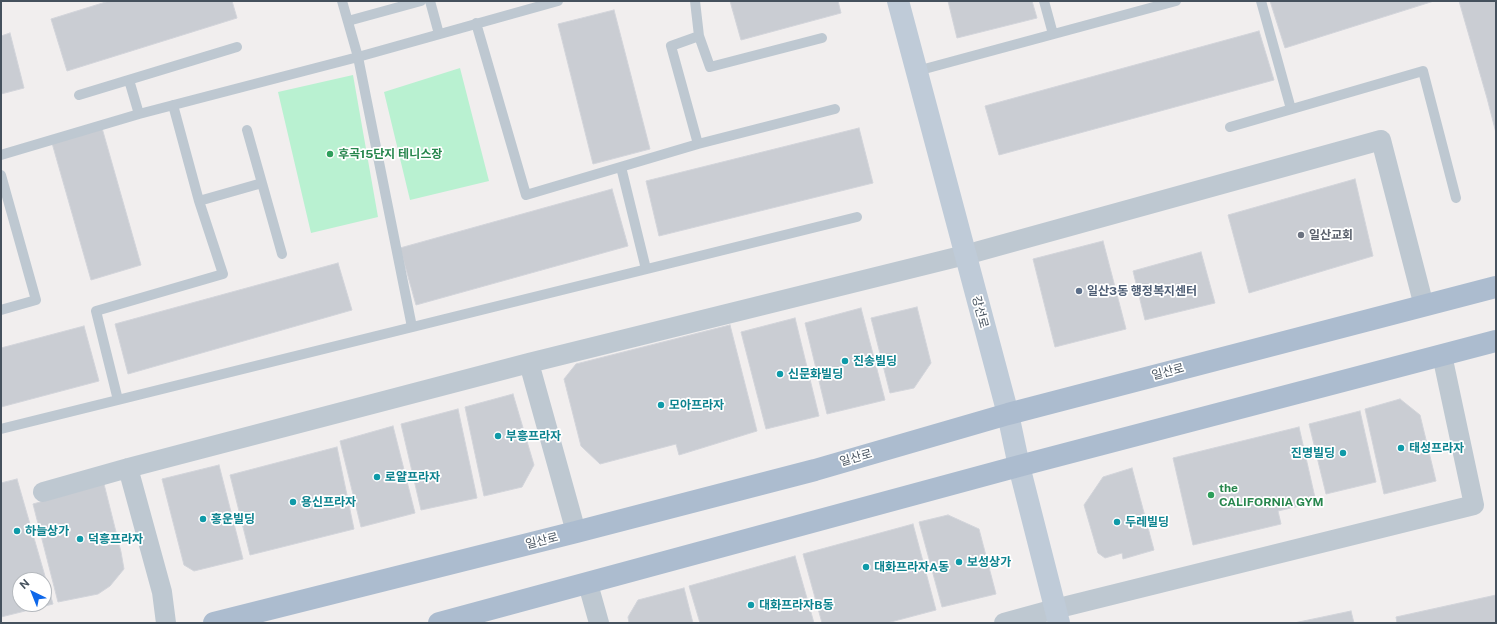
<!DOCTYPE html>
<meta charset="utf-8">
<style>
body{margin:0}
#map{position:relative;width:1497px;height:624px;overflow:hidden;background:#f1eeee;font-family:"Public Sans",sans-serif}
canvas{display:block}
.frame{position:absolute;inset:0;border:2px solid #45515d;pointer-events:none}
.north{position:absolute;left:12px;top:572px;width:40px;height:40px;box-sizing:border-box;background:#fff;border:1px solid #b5b9be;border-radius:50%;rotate:317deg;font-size:11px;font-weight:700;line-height:16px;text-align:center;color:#45515d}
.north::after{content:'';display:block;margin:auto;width:14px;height:18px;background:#0f68ea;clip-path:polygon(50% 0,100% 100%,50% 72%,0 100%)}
</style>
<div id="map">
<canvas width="1497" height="624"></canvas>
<div class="frame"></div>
<div class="north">N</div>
</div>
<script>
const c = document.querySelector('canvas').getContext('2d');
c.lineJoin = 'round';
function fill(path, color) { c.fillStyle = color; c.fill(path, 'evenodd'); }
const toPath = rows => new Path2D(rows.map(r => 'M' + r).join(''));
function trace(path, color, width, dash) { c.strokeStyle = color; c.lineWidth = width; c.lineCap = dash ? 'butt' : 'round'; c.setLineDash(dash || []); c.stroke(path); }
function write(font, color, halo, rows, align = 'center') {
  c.font = font + ' "Public Sans","Noto Sans KR",sans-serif'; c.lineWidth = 3.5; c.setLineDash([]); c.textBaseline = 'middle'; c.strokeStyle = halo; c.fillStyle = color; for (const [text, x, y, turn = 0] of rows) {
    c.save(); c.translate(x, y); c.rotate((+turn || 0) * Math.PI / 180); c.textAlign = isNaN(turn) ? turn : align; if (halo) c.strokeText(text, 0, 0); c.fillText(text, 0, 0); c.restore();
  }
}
fill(toPath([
 [460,68,489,181,410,200,384,92],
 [353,75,378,217,311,233,278,92]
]), '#b9f1d1');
const building = toPath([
 [109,1,232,1,237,18,67,71,51,19,109,1],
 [730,1,838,1,841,13,741,40,730,1],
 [948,1,1032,1,1037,18,957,38,948,1],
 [1270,1,1434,1,1285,48,1270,1],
 [1459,1,1496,1,1496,133,1487,98,1459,1],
 [614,10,650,149,593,164,558,24,614,10],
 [1259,31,1274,80,999,155,985,106,1259,31],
 [10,33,24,88,1,94,1,36,10,33],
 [102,128,141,265,91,280,52,143,102,128],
 [859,128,873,183,659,236,646,181,859,128],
 [1355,179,1373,256,1249,293,1228,215,1355,179],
 [612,189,628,246,416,305,400,248,612,189],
 [1103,241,1126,329,1055,347,1033,259,1103,241],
 [1201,252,1215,303,1145,320,1133,271,1201,252],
 [338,263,352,310,128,374,115,324,338,263],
 [917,307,931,363,914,388,890,393,871,318,917,307],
 [861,308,885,400,827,414,805,323,861,308],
 [795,318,819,416,766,429,741,332,795,318],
 [730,325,757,431,679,455,676,444,600,464,581,446,564,379,576,364,730,325],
 [84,326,99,381,1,407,1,348,84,326],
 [513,394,534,465,522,487,484,496,465,407,513,394],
 [1400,399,1420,415,1436,481,1384,494,1365,409,1400,399],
 [458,409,477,498,421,510,401,424,458,409],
 [1360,411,1376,482,1326,494,1309,424,1360,411],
 [393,426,415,513,361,527,340,441,393,426],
 [1299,427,1316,502,1278,511,1281,524,1193,545,1173,458,1299,427],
 [337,447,354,529,250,555,230,475,337,447],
 [219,465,243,559,194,571,184,565,162,479,219,465],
 [1132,468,1154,550,1123,559,1122,553,1105,558,1098,553,1084,505,1103,477,1132,468],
 [17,479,53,604,1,617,1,483,17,479],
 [20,580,44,580,44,604,20,604,20,580],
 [104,484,121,552,124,569,110,586,98,594,58,602,33,504,104,484],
 [948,515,979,529,996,594,942,607,919,522,948,515],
 [913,524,936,610,887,623,822,623,803,554,913,524],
 [795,556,814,623,700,623,689,586,795,556],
 [684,588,693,623,629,623,628,617,638,600,684,588],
 [1496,595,1496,623,1397,623,1396,617,1496,595],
 [1351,611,1354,623,1294,623,1351,611]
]);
fill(building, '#cacdd3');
trace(building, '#d2d4da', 1);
trace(toPath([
 [342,1,358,57,412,327],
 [430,1,439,34],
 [695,1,699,36,710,67,822,38],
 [1044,1,1053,34],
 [1261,1,1291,109],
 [348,21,421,1],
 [476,23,526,195,698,144,835,109],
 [917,71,1176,1],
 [129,80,139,114],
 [79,95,237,47],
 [1230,127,1423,71,1456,198],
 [247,130,282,254],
 [698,144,671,46,699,36],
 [1,155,139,114,358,57,558,1],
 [621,167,646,269],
 [1,175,36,300,1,310],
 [199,201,262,183],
 [118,400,96,311,223,274,199,201,173,105],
 [1,429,857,217]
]), '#bec8d1', 10);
trace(toPath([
 [529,363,576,532],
 [128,468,162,592,166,623],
 [43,492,128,468,529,363,965,255,1381,140,1424,306],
 [588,584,599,623],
 [1004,623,1055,609,1474,505,1442,355]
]), '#bec8d1', 20);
trace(toPath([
 [898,1,1008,414,1019,466,1059,623]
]), '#bfcbd8', 22);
trace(toPath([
 [214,623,576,532,815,470,1008,414,1496,287],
 [439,623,1019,466,1496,341]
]), '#acbccf', 22);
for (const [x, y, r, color] of [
 [330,154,4,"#2e9e5b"],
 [1301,235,4,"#6b7280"],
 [1079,291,4,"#5c6f8a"],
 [845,361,4,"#0f9aa8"],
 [780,374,4,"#0f9aa8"],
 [661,405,4,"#0f9aa8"],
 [498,436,4,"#0f9aa8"],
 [1401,448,4,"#0f9aa8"],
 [1343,453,4,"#0f9aa8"],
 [377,477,4,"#0f9aa8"],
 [1211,495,4,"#2e9e5b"],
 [293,502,4,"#0f9aa8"],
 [203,519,4,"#0f9aa8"],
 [1117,522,4,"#0f9aa8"],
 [17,531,4,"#0f9aa8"],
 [80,539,4,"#0f9aa8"],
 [959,562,4,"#0f9aa8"],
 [866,567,4,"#0f9aa8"],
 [751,605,4,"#0f9aa8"]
]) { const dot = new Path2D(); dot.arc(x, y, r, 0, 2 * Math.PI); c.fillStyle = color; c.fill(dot); trace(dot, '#fff', 1.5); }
write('bold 12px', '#27864d', '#fff', [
 ["후곡15단지 테니스장",338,154],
 ["the",1219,488],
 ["CALIFORNIA GYM",1219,502]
], 'left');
write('bold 12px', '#5b616d', '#fff', [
 ["일산교회",1309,235]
], 'left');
write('bold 12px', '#4e5e75', '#fff', [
 ["일산3동 행정복지센터",1087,291]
], 'left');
write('12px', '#45515d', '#fff', [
 ["강선로",980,312,75],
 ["일산로",1168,372,-15],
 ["일산로",856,458,-16],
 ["일산로",542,541,-14]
]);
write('bold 12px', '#0d838f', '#fff', [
 ["진송빌딩",853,361],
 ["신문화빌딩",788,374],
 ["모아프라자",669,405],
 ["부흥프라자",506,436],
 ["태성프라자",1409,448],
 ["진명빌딩",1335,453,"right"],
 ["로얄프라자",385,477],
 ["용신프라자",301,502],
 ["홍운빌딩",211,519],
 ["두레빌딩",1125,522],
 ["하늘상가",25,531],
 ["덕흥프라자",88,539],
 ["보성상가",967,562],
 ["대화프라자A동",874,567],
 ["대화프라자B동",759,605]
], 'left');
</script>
